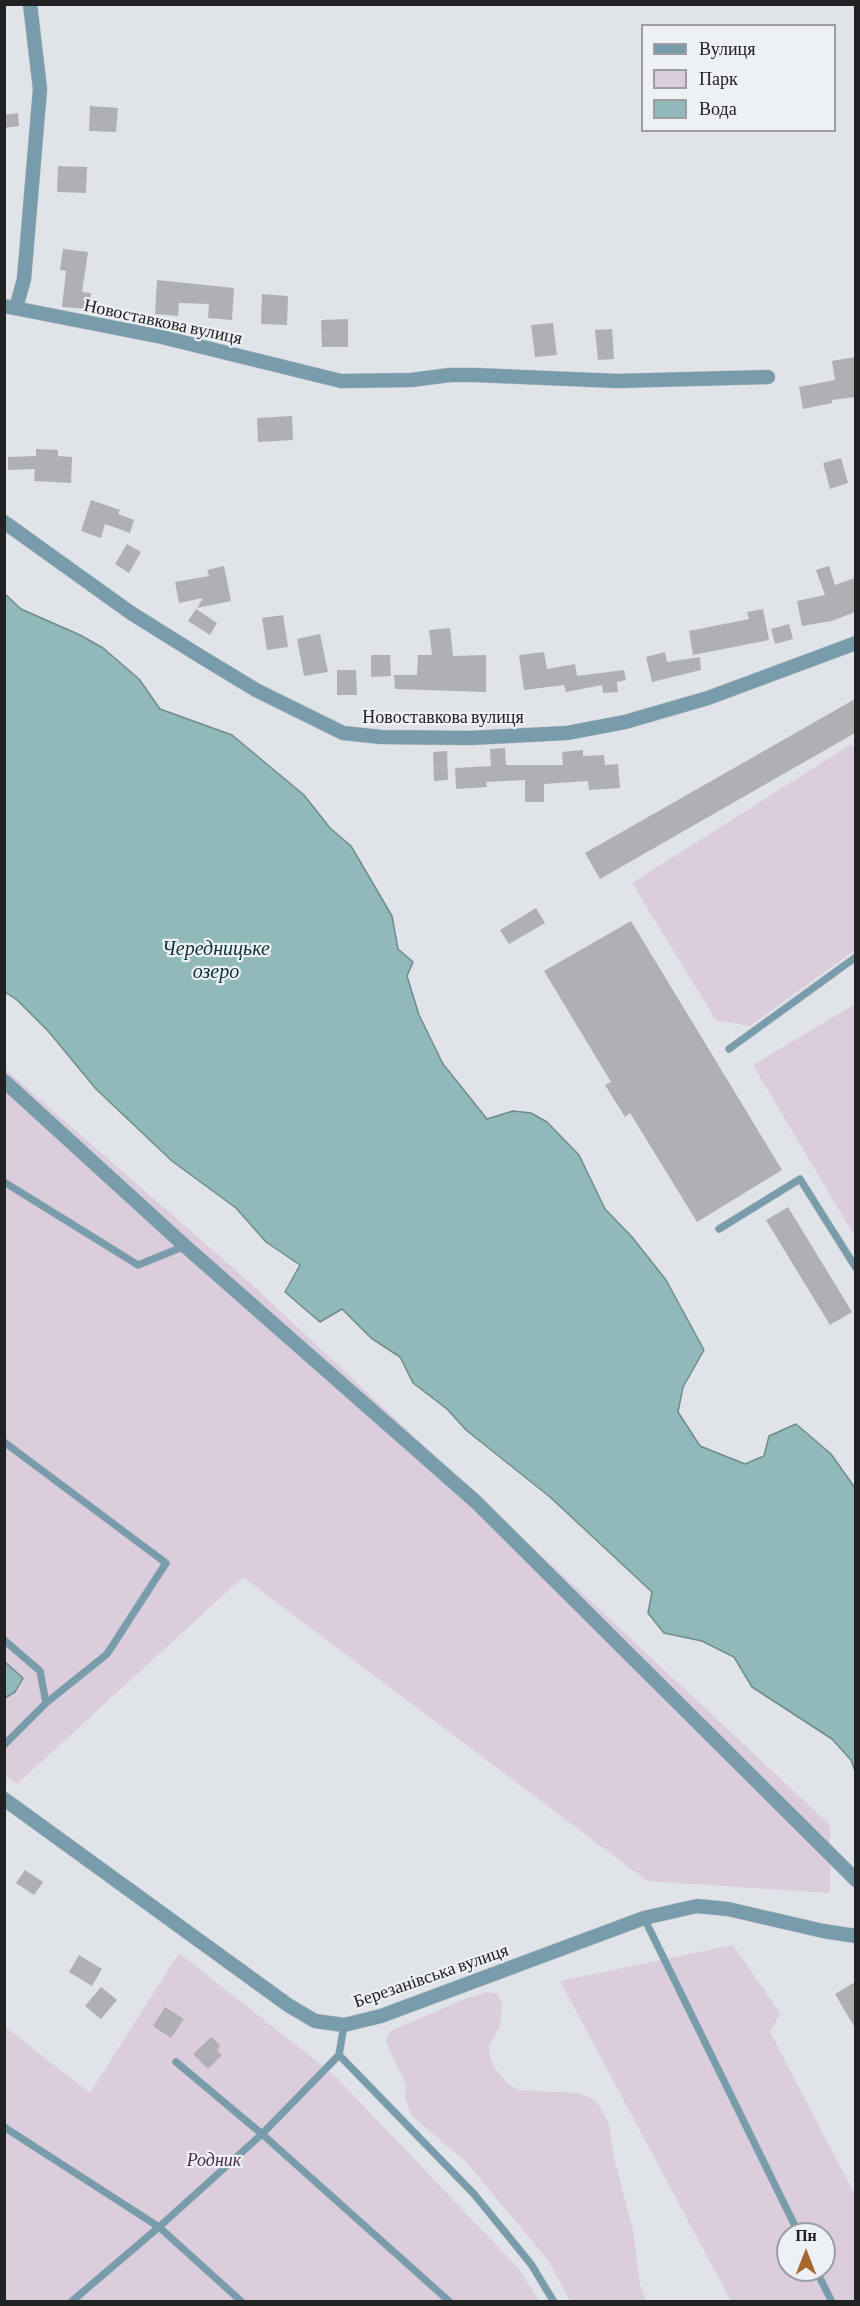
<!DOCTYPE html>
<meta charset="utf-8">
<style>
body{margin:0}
#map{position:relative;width:860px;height:2306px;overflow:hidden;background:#e0e3e7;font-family:"Crimson Pro",serif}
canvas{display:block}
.frame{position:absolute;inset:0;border:6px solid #202122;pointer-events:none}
.legend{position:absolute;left:641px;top:24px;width:195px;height:108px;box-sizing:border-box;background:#edf0f4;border:2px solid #9b9da0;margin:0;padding:8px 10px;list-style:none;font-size:18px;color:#202122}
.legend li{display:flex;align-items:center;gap:12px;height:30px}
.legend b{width:30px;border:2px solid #9b9da0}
.north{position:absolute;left:776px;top:2222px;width:60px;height:60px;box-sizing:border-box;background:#edf0f4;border:2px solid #9b9da0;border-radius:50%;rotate:0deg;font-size:16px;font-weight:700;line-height:24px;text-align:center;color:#202122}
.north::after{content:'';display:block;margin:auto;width:21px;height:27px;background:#a6672f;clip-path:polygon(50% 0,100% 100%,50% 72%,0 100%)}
</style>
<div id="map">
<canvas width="860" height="2306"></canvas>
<div class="frame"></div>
<ul class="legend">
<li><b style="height:8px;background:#799cad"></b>Вулиця</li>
<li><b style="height:16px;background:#dbcddc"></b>Парк</li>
<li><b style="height:16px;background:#91b9ba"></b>Вода</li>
</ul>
<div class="north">Пн</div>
</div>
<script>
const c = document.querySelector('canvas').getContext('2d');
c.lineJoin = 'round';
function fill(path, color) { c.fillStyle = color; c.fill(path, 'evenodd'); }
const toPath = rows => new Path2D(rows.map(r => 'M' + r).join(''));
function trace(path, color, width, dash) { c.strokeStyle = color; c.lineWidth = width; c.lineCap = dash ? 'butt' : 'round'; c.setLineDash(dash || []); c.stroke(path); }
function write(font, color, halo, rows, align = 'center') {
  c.font = font + ' "Crimson Pro",serif'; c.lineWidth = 4.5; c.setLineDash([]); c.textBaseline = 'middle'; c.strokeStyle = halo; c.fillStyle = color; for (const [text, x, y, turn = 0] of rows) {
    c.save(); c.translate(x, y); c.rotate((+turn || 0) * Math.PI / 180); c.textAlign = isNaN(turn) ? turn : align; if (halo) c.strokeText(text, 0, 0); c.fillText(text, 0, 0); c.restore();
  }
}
fill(toPath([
 [850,745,856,747,855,950,750,1026,716,1020,632,883],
 [855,1004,855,1237,753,1065],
 [4,1068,249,1282,830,1825,830,1893,647,1881,243,1577,17,1784,5,1776],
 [733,1945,780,2013,770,2032,855,2195,855,2301,731,2301,560,1981],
 [788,2234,824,2234,824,2270,788,2270],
 [179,1953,335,2076,519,2269,539,2301,5,2301,4,2026,90,2093],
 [486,1992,498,1994,502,2004,500,2026,489,2046,490,2057,494,2067,508,2084,519,2090,578,2093,589,2097,598,2104,604,2114,609,2124,614,2158,633,2230,640,2284,646,2301,570,2301,548,2260,467,2163,411,2115,405,2096,406,2085,386,2042,390,2031,465,1999]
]), '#dbcddc');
const water = toPath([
 [4,593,21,609,80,635,103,648,139,679,160,709,232,735,304,795,330,828,351,846,392,916,398,949,413,962,407,976,419,1015,443,1064,487,1119,513,1111,531,1113,547,1122,579,1155,605,1209,632,1237,666,1280,704,1350,683,1387,678,1412,700,1446,745,1464,764,1456,769,1436,796,1424,831,1454,855,1488,855,1771,851,1760,832,1739,752,1687,734,1657,702,1641,664,1633,648,1613,652,1592,550,1497,466,1430,447,1409,413,1383,400,1357,371,1338,342,1309,320,1322,285,1292,300,1265,266,1242,236,1208,172,1161,96,1089,49,1032,17,1000,5,992,4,593],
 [5,1662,23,1678,15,1692,5,1698,5,1662]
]);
fill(water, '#91b9ba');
trace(water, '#6f8b8c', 1.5);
fill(toPath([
 [90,106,118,108,116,132,89,131],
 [18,113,19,126,4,128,4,115],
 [58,166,87,167,86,193,57,192],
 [63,249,88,252,82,292,91,293,89,309,62,307,66,271,60,270],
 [157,280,234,288,232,320,208,318,209,304,179,303,178,316,155,314],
 [262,294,288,296,287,325,261,324],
 [348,319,348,347,322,347,321,320],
 [553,323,557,355,535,357,531,325],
 [612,329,614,359,598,360,595,330],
 [855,357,855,397,832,400,832,403,803,409,799,387,835,380,832,361],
 [292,416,293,440,258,442,257,418],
 [36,449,58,450,58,456,72,457,71,483,34,481,35,469,8,470,8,457,36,456],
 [841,458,848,483,830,489,823,463],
 [91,500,120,510,118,514,134,520,130,533,105,524,101,538,81,531],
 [127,544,141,552,129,573,115,564],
 [224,566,231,601,197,608,203,598,179,603,175,582,209,576,207,570],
 [829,566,835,585,855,578,855,612,832,621,802,626,797,601,825,595,816,570],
 [196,609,217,623,210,635,188,621],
 [763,609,769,640,693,655,689,631,749,619,747,612],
 [283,615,288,647,267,650,262,618],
 [789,624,793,639,775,644,771,629],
 [450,628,453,656,486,655,486,692,395,689,394,675,417,675,418,655,432,655,429,630],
 [320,634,328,672,304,676,297,639],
 [544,652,547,669,575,664,577,676,624,670,626,680,617,682,618,692,603,693,602,685,566,692,564,685,524,690,519,655],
 [665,652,667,662,700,657,701,670,652,682,646,657],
 [371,655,390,655,391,676,371,677],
 [337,670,356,670,357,695,337,695],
 [855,699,855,733,600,879,585,853],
 [505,748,506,765,563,765,562,752,583,750,583,756,604,755,605,765,618,764,620,788,589,790,588,781,544,784,544,802,525,802,525,780,486,782,487,787,456,789,455,768,491,766,490,749],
 [447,751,448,780,434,781,433,752],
 [536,908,545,923,509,944,500,930],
 [631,921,782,1170,697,1222,630,1113,625,1117,605,1085,611,1082,544,971],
 [788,1207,852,1312,830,1325,766,1220],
 [25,1870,43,1882,34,1895,16,1883],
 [79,1955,102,1969,92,1986,69,1972],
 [855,1982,855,2028,835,1994],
 [101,1987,117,2000,101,2019,85,2006],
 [165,2007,184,2019,171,2038,153,2026],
 [211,2037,220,2045,217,2051,222,2055,208,2069,193,2054]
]), '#b0b0b4');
const service = toPath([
 [729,1049,856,957],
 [4,1182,138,1265,185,1246],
 [719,1229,800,1179,856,1268],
 [4,1442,166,1563,107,1654,46,1703,4,1745],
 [4,1640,40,1671,46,1703],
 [644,1918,799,2234],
 [339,2055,474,2194,531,2264,554,2302],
 [176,2062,262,2134,450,2302],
 [4,2127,159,2227,242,2302],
 [816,2270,832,2302],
 [71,2302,159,2227,262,2134,339,2055,344,2025]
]);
const minor = toPath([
 [4,306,162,337,341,381,411,380,450,375,475,375,617,381,768,377],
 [16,308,24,279,40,89,30,4],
 [4,522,131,613,195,653,256,690,343,733,381,737,470,738,567,733,625,722,708,698,856,643],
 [4,1081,185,1246,476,1502,856,1880],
 [4,1799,288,2005,315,2021,344,2025,381,2016,644,1918,697,1906,728,1909,823,1931,856,1936]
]);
trace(service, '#bdc0c4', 8);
trace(minor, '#bdc0c4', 15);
trace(service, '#799cad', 7);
trace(minor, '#799cad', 14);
write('18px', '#202122', '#edf0f4', [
 ["Новоставкова вулиця",163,322,12],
 ["Новоставкова вулиця",443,717],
 ["Березанівська вулиця",431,1976,-19]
]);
write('italic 18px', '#4d2c4f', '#edf0f4', [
 ["Родник",214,2160]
]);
write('italic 20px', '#0b3334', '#edf0f4', [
 ["Чередницьке",216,949],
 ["озеро",216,972]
]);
</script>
